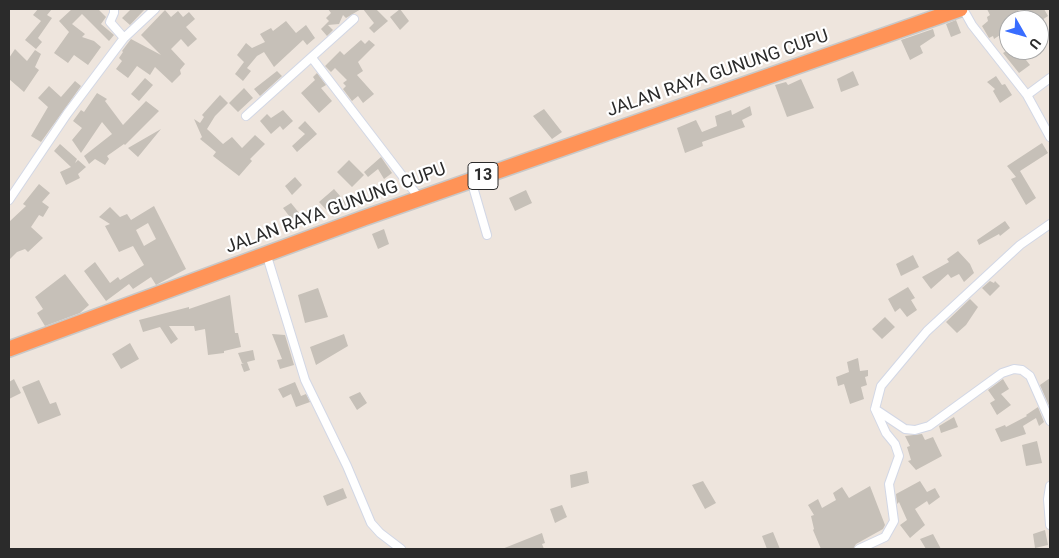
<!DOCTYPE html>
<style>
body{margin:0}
#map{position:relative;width:1059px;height:558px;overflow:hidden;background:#eee5dd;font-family:Roboto,sans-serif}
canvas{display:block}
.frame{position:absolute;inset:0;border:10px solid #2b2b2b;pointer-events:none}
.north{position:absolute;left:999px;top:10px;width:50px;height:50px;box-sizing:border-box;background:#fff;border:1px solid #aaa;border-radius:50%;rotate:128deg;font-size:14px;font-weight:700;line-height:20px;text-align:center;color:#2b2b2b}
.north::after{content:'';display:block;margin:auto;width:18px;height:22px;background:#396dff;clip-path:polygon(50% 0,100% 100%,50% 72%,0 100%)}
</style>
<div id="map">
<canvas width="1059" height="558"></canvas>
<div class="frame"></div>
<div class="north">U</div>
</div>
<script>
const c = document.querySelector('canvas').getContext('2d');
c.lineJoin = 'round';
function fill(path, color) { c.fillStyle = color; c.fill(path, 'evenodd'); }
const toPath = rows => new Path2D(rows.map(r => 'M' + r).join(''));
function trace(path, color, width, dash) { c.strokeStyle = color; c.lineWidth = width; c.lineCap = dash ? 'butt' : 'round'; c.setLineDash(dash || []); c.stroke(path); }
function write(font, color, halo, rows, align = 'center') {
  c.font = font + ' Roboto,sans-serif'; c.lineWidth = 4.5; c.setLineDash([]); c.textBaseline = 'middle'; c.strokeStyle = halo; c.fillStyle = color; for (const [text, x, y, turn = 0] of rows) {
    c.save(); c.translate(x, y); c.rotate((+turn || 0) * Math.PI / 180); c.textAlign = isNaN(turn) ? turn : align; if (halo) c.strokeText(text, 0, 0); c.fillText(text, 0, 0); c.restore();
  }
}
fill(toPath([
 [38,9,52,9,47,15,52,18,38,38,42,42,36,49,25,40,41,21,33,15],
 [72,9,98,9,106,17,101,24,114,35,109,41,82,14,72,24,85,34,82,37,94,41,101,47,88,65,74,55,68,63,54,53,69,32,59,21],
 [131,9,145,9,130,25,122,18],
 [328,9,361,9,346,18,343,15,339,24,328,25,333,30,327,36,321,29,329,21,326,18,331,13],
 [363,9,376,9,388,21,374,33,369,28,374,23],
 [400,9,409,21,400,30,390,17],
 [987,9,1021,9,1011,15,1014,20,1009,20,1009,29,994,39,993,36,989,38,982,26,988,21,987,17,990,15],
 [1026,9,1044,9,1048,16,1042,20,1033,20],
 [165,10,171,17,178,11,183,17,189,12,195,19,186,27,197,39,188,47,181,39,171,49,185,64,180,70,181,74,172,83,155,67,150,75,137,66,128,78,116,69,122,61,119,58,123,52,122,51,131,39,161,55,141,35],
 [956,20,961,33,951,37,946,24],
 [286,21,296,33,306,25,315,38,307,45,303,40,274,67,264,52,257,56,247,68,251,71,243,81,235,74,244,62,237,55,246,43,252,48,265,42,260,34,271,28,273,31],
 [933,29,935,36,920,46,923,53,910,60,901,40],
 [361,40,365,44,369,40,375,45,358,62,363,71,357,75,374,94,363,103,358,96,352,101,343,89,346,86,343,83,347,80,335,68,331,72,325,66,340,51,344,55],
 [15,49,27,61,35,50,41,54,35,67,39,70,24,92,9,79,9,58],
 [1008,50,1018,50,1030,65,1019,73,1003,53],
 [277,71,282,76,260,96,254,89],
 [853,71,859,85,841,92,837,79],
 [317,73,326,85,321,88,332,101,319,113,301,93,315,80,313,77],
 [996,76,1002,85,1005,84,1012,95,1000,103,993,91,995,89,987,82],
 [145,78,153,85,139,101,131,94],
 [801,79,814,108,787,117,775,85,786,82,788,85],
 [75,81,81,86,41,142,31,136,48,107,38,98,49,86,61,97],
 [244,88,253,98,238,112,229,103],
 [97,93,107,99,105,101,123,125,146,101,159,111,125,145,124,144,107,156,109,159,105,165,95,159,89,164,84,156,112,134,102,122,81,153,72,140,82,128,73,121,81,110,84,112],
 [220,95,228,103,215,116,207,129,223,144,232,137,242,148,255,135,265,144,250,159,252,161,239,176,213,156,216,152,200,139,202,137,194,119,200,123,204,117,202,115],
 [750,106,752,115,742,120,745,127,702,142,703,146,685,153,677,128,696,120,702,132,717,126,715,116,731,110,732,115],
 [544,109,562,132,552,139,533,116],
 [283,110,293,121,283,130,280,126,271,134,260,121,267,114,271,118],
 [305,121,317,134,297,152,292,146,305,134,298,128],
 [161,129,138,157,128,148],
 [1042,143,1048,153,1020,171,1036,198,1026,205,1011,179,1016,177,1007,166],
 [60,144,77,159,75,163,78,160,86,167,78,174,80,178,66,185,60,172,71,167,54,151],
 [381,157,392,173,384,179,378,169,368,177,364,172],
 [349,160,364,175,352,187,337,172],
 [295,177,302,185,292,195,285,186],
 [39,184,50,193,42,202,49,207,43,217,39,215,31,227,43,238,28,252,25,249,17,252,9,260,9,222,26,206,23,204],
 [334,189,347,204,333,217,319,202],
 [526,190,532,203,515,211,509,198],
 [291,203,304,219,296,225,283,208],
 [154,206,186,269,156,285,151,277,133,289,129,284,106,301,84,271,95,262,110,283,118,277,120,280,144,265,133,246,119,252,105,226,110,224,99,217,110,207,120,217,127,214,131,220],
 [148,223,156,239,144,246,136,230],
 [1005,221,1010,228,1000,236,999,234,979,245,977,240],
 [384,229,389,244,378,249,372,234],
 [958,251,970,264,974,273,964,282,959,274,951,278,948,274,931,289,922,277,949,262,947,259],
 [913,255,919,267,901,276,896,264],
 [65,274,89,305,80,313,45,326,37,313,43,309,35,297],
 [990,281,994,283,995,281,1000,286,990,296,982,288],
 [908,287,915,298,911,300,917,310,907,317,900,308,895,312,888,299],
 [318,288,328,317,305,323,298,295],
 [230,295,235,333,238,333,241,347,224,351,224,353,208,355,205,329,195,331,194,326,169,326,178,339,171,344,160,327,143,332,139,320,189,307,189,309],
 [970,299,978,307,966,325,957,333,946,322],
 [885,317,895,327,882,339,872,329],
 [272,334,285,335,294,365,280,369,277,360,282,359],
 [344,334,348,346,316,365,310,347],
 [130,343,139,359,121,369,112,354],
 [253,350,255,360,247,362,250,370,244,372,241,364,244,363,242,363,238,353],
 [858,358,860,371,868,370,868,376,865,377,867,385,861,387,864,399,850,404,844,384,838,386,836,377,849,372,847,362],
 [1050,378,1050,408,1040,385],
 [14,379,21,393,9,399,9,382],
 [1003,379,1009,389,1001,394,1011,405,997,415,990,403,995,400,988,390],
 [39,380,50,404,56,402,61,415,38,424,22,387],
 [295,382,301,396,306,394,310,402,296,407,291,394,283,398,278,389],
 [360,392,367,403,357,410,349,397],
 [1038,407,1044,422,1039,426,1036,418,1023,426,1026,434,1001,442,995,429,1005,425,1006,427,1027,416,1026,415],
 [954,417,958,427,941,433,939,426],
 [922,434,925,440,933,437,942,456,916,470,908,461,911,460,907,447,910,446,905,436],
 [1037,441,1042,463,1026,466,1022,445],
 [587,471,589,483,571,488,570,475],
 [703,481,716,503,705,509,692,485],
 [920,481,927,492,935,488,940,497,929,505,927,501,915,509,925,525,910,538,900,525,907,520,899,502,897,504,896,494],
 [870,486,885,525,883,529,856,544,853,549,821,549,813,530,814,529,811,516,814,515,808,505,818,499,822,508,836,500,833,493,842,487,849,498],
 [343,488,347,498,327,506,323,496],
 [562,505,567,517,555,523,550,509],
 [1045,530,1048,545,1035,548,1033,534],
 [773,532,780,549,767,549,762,536],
 [542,533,545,543,542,544,544,549,502,549],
 [933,534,941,549,926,549,920,539]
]), '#c6c0b8');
const street = toPath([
 [114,9,114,13,110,22,124,38],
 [963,9,972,25,1027,95,1050,137],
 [312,58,420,199],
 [1027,95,1050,78],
 [246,116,354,19],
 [471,180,487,235],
 [9,200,67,114,124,38,155,9],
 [266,253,305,380,347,466,371,523,380,533,401,549],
 [875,409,905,429,915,430,929,426,1002,373,1014,369,1022,370,1030,376,1050,421],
 [1050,486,1048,499,1050,525],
 [859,549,885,537,894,521,889,484,899,456,895,444,886,433,875,409,881,386,927,331,1020,245,1050,224]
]);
const highway = toPath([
 [9,349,364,218,960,9]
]);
trace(street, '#d2d7e5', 10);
trace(highway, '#c8c8c8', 18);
trace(street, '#fff', 8);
trace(highway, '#ff9357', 15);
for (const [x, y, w] of [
 [483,176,30]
]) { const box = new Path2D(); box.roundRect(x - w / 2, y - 13.5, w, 27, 4); c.fillStyle = '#fff'; c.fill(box); trace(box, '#2b2b2b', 1); }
write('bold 16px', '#2b2b2b', null, [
 ["13",483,176]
]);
write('18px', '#2b2b2b', '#fff', [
 ["JALAN RAYA GUNUNG CUPU",718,74,-19],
 ["JALAN RAYA GUNUNG CUPU",336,209,-20]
]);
</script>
